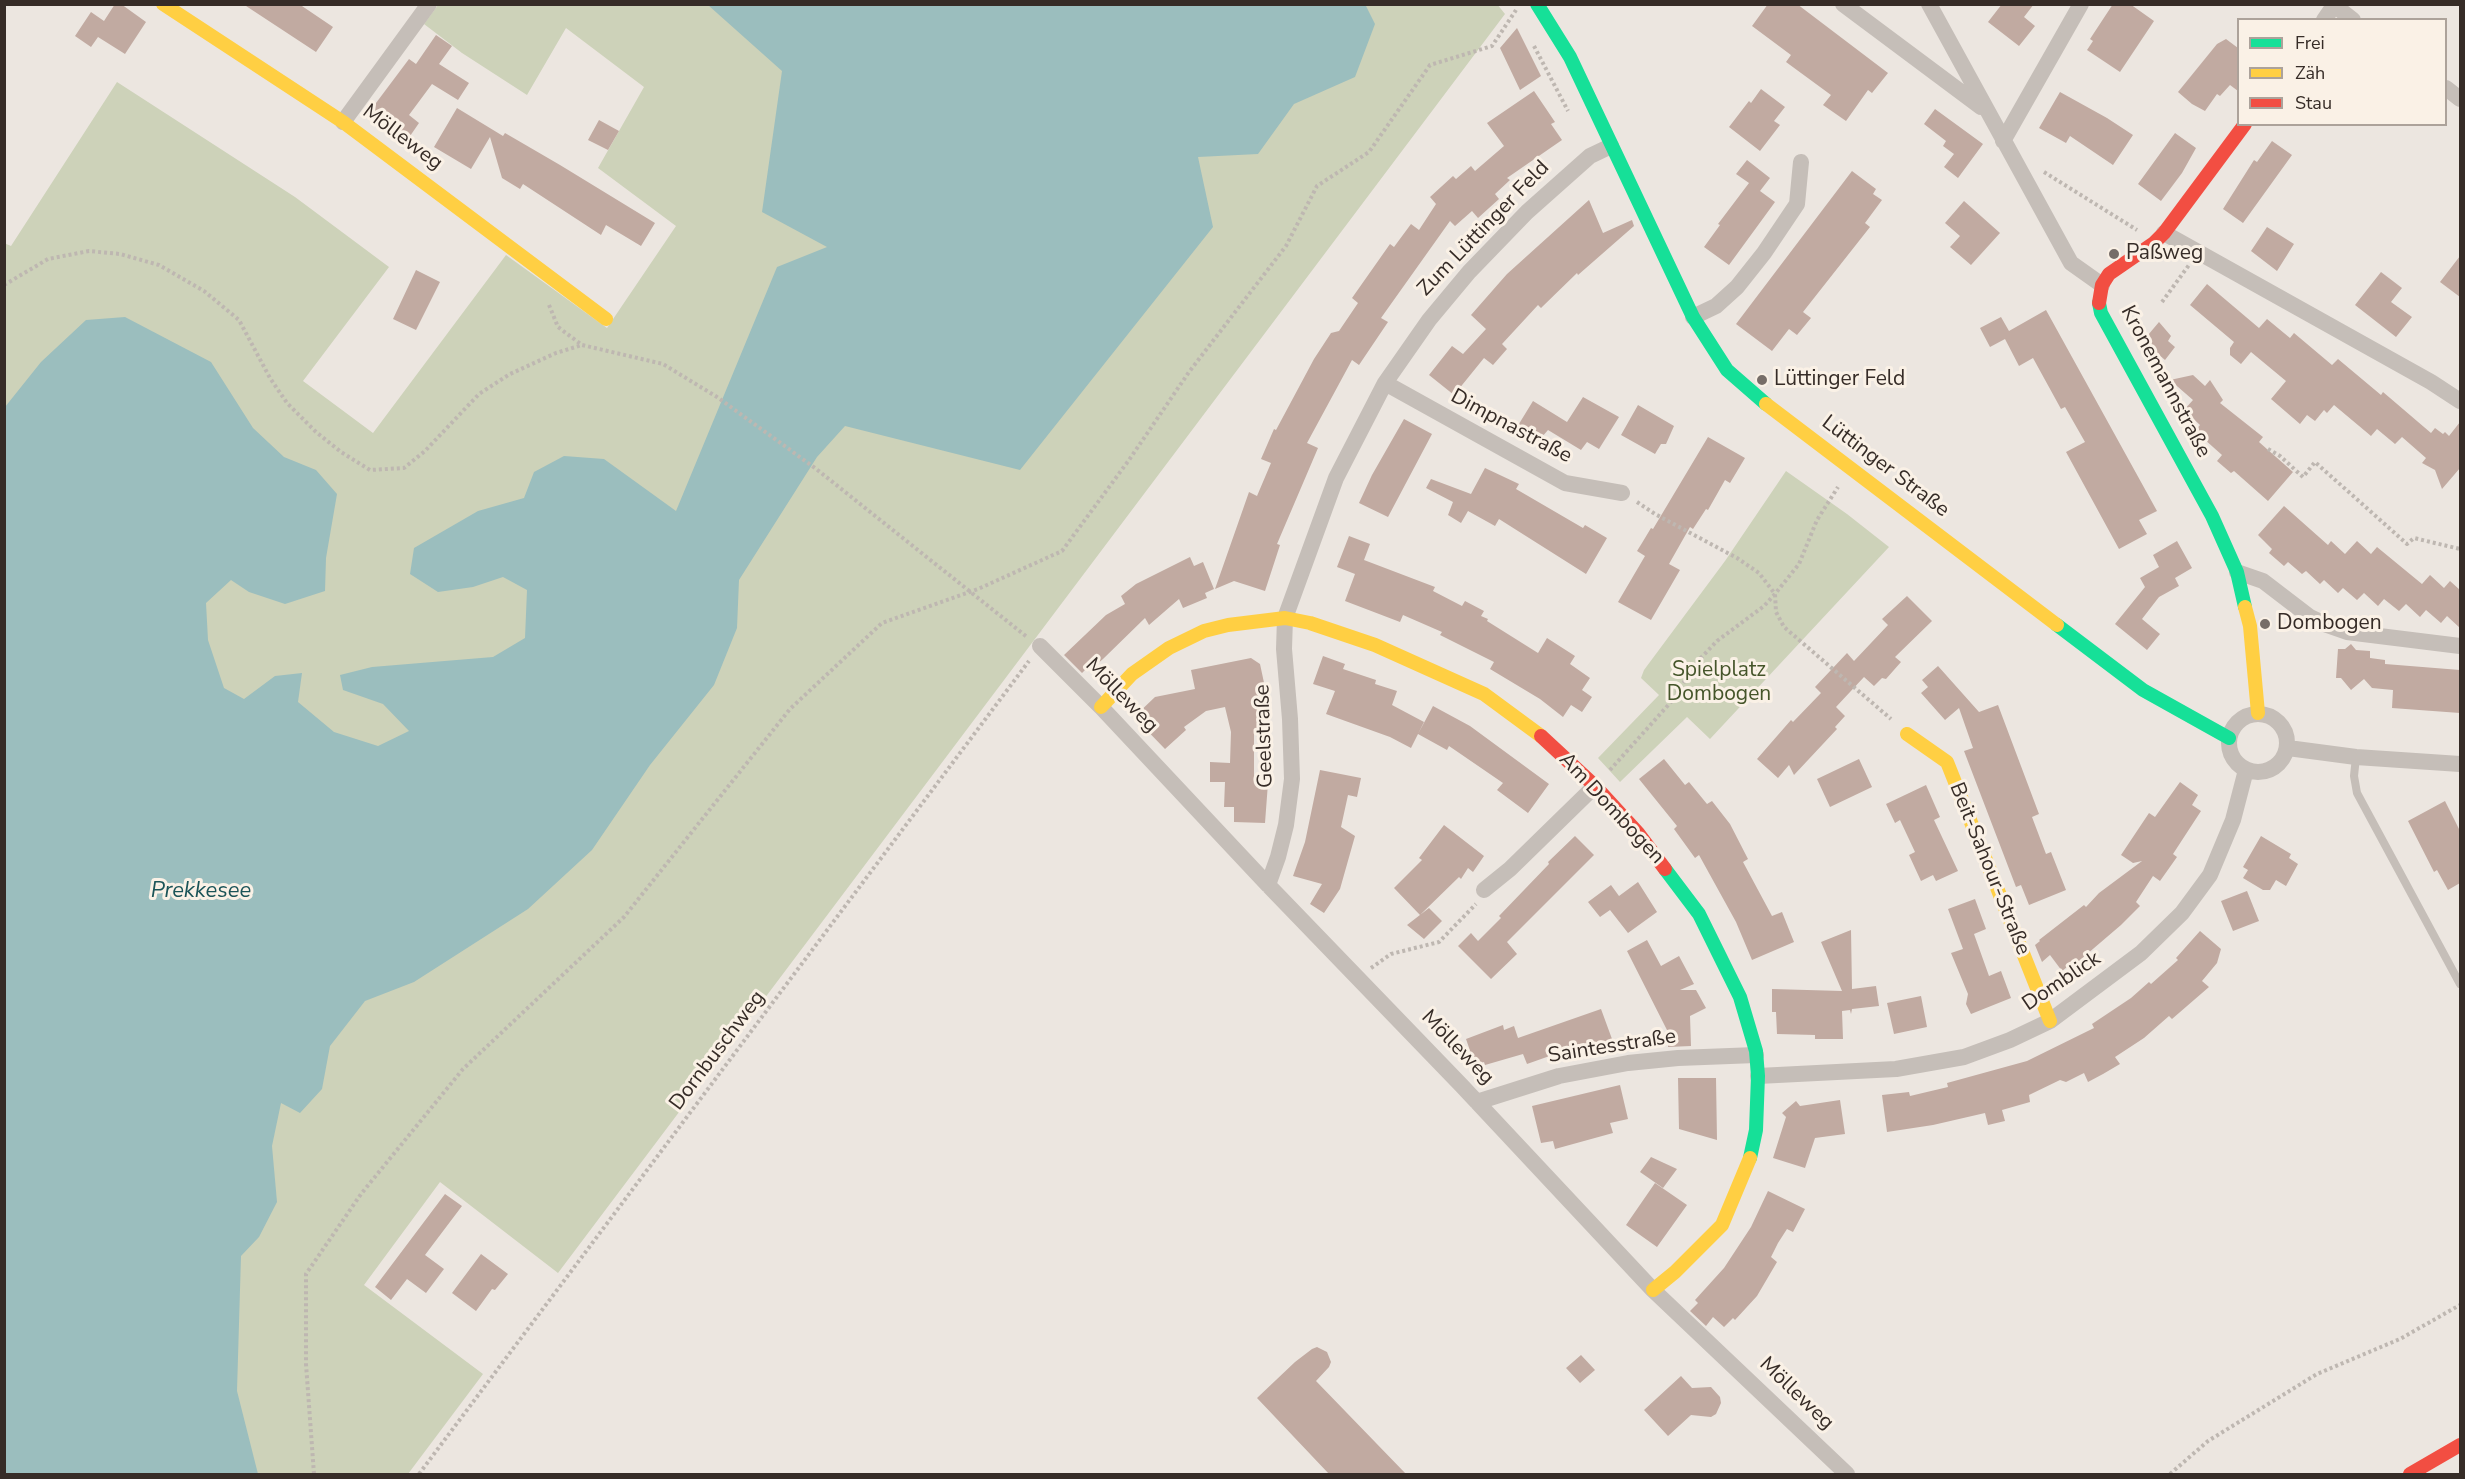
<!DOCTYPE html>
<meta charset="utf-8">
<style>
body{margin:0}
#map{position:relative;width:2465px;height:1479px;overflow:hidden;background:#ece6e0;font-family:"Nunito Sans",sans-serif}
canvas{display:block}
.frame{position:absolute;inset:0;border:6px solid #362c27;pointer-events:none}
.legend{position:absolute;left:2237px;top:18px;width:210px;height:108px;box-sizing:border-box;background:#faf1e6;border:2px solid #aca29a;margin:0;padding:8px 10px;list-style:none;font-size:18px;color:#362c27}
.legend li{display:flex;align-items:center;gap:12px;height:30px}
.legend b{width:30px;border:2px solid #aca29a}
</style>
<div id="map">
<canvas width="2465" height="1479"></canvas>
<div class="frame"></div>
<ul class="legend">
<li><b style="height:8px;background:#16e098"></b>Frei</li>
<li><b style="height:8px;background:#ffcf43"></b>Zäh</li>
<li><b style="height:8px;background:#f24e42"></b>Stau</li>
</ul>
</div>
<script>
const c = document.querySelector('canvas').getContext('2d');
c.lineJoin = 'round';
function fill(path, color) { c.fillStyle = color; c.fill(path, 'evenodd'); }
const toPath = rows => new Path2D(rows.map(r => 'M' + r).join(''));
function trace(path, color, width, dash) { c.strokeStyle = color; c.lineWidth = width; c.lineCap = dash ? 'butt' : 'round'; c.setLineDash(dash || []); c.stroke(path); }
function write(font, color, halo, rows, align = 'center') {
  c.font = font + ' "Nunito Sans",sans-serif'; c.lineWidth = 6; c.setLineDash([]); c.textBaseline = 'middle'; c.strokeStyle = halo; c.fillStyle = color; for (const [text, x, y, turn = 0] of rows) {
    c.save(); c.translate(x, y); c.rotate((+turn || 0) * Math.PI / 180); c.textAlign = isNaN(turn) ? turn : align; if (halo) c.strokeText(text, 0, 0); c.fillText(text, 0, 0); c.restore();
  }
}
fill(toPath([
 [1497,4,1505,14,558,1273,440,1182,364,1285,483,1374,408,1474,5,1474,4,243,11,246,117,82,295,197,389,267,303,381,373,433,506,255,607,328,676,226,598,168,644,87,566,28,527,95,462,53,424,24,438,5],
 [1786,471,1847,514,1889,547,1710,739,1687,717,1620,782,1598,758,1659,695,1641,678,1644,670,1725,561]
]), '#cdd2b9');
fill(toPath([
 [708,5,1365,4,1375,24,1355,77,1294,104,1258,154,1198,157,1213,227,1020,470,845,426,817,457,739,580,737,628,714,685,650,765,592,850,528,909,414,982,365,1001,330,1046,322,1089,300,1113,281,1103,272,1146,277,1202,259,1237,241,1256,237,1391,258,1474,5,1474,5,407,41,362,86,320,125,317,211,362,253,428,284,457,316,470,337,494,326,558,325,591,285,604,249,592,231,580,206,603,208,640,224,688,244,699,275,676,302,673,298,702,334,732,378,746,409,731,383,704,343,690,340,675,372,667,493,657,525,638,527,590,503,577,473,587,438,592,410,574,414,548,478,511,524,498,534,472,564,456,604,459,676,511,777,267,827,247,762,212,782,71]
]), '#9bbebe');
fill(toPath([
 [115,4,121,4,146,22,125,54,98,37,91,47,75,36,91,12,104,21],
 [243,4,299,4,333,27,316,52],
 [1768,4,1797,4,1888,73,1872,93,1868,90,1846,121,1823,105,1831,95,1786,62,1791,55,1752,26],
 [2002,4,2034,4,2024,17,2035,26,2019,46,1988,22],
 [2113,4,2130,4,2154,21,2120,72,2087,50,2093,41,2090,39],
 [1517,28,1541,76,1520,90,1500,48],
 [436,35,452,46,439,64,469,83,458,100,432,84,409,115,419,123,408,139,370,111,409,59,416,64],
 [2226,39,2238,48,2238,91,2230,85,2220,96,2217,94,2205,111,2192,104,2178,92,2217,44],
 [1761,89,1785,107,1774,121,1780,125,1760,151,1729,127,1749,101,1751,103],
 [1534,91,1555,122,1551,124,1562,140,1507,178,1510,180,1495,194,1499,199,1478,218,1472,211,1455,226,1450,221,1381,318,1388,322,1359,365,1352,360,1307,443,1318,448,1277,544,1280,545,1265,591,1234,581,1215,589,1249,492,1257,496,1271,463,1261,459,1274,429,1276,430,1314,359,1331,333,1339,331,1358,303,1352,298,1390,244,1394,247,1411,224,1419,230,1436,204,1430,197,1453,176,1456,179,1471,166,1475,171,1504,146,1487,123],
 [2060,92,2107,118,2133,135,2113,165,2070,136,2066,143,2039,128],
 [457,108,503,136,505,133,560,165,655,223,641,246,606,225,601,235,523,184,520,189,502,178,490,137,471,169,434,147],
 [1935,109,1983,144,1958,178,1944,167,1954,154,1943,146,1946,141,1924,124],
 [599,120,619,131,608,150,588,140],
 [2175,133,2196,148,2182,173,2161,201,2138,184],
 [2272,141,2292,155,2243,223,2223,209,2254,160,2257,162],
 [1747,160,1770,178,1760,191,1775,202,1729,265,1704,247,1720,225,1718,224,1749,183,1736,174],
 [1852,171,1876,189,1873,194,1882,200,1865,223,1870,227,1803,312,1811,318,1797,335,1789,329,1772,351,1736,324],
 [1589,200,1603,233,1632,220,1634,226,1578,275,1577,273,1541,308,1538,305,1502,344,1507,349,1493,365,1484,358,1454,395,1429,375,1452,346,1463,354,1486,329,1471,315,1507,274],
 [1964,201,2000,233,1971,265,1950,247,1960,236,1945,223],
 [2267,227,2294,244,2277,271,2251,251],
 [2460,256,2460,297,2440,282],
 [416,270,440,282,416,330,393,319],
 [2381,272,2402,288,2391,302,2412,317,2396,337,2355,305],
 [2207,284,2259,328,2267,319,2290,338,2294,333,2332,365,2338,359,2381,395,2383,392,2431,433,2435,428,2443,434,2445,432,2449,436,2460,422,2460,468,2442,489,2435,470,2422,463,2426,458,2402,437,2395,444,2377,429,2371,436,2334,405,2327,413,2324,410,2315,421,2307,415,2300,424,2271,399,2286,381,2251,352,2241,364,2230,355,2230,348,2234,342,2190,305],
 [2046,310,2157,511,2139,520,2147,534,2119,549,2066,452,2085,442,2065,407,2061,409,2033,358,2019,366,2005,339,1990,347,1980,328,2001,317,2009,331],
 [2159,322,2171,336,2168,341,2175,347,2165,360,2143,341],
 [2193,375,2205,386,2210,380,2223,400,2220,403,2263,437,2259,442,2293,472,2268,501,2234,471,2231,473,2217,461,2222,455,2195,431,2200,425,2184,410,2193,400,2170,380],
 [1583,397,1619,417,1599,449,1587,442,1581,450,1548,430,1535,445,1514,432,1533,401,1567,422],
 [1638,405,1674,426,1666,444,1661,444,1655,454,1621,435],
 [1404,419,1432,434,1388,517,1359,503,1372,475],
 [1708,437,1745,458,1730,483,1725,480,1708,510,1706,509,1693,529,1690,527,1669,564,1680,570,1651,620,1618,602,1645,556,1637,551,1642,543,1651,528,1653,529],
 [1485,468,1519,484,1516,489,1583,528,1585,525,1607,538,1586,574,1499,519,1495,526,1468,511,1461,523,1448,515,1453,502,1426,488,1431,479,1471,494],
 [2284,506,2328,545,2331,541,2345,554,2357,541,2371,554,2377,547,2422,584,2430,575,2444,588,2450,581,2460,590,2460,628,2447,616,2441,623,2426,610,2420,617,2406,604,2399,611,2384,599,2378,606,2364,593,2357,600,2343,588,2338,593,2324,580,2320,584,2306,571,2302,574,2288,562,2284,566,2269,553,2272,549,2258,535],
 [1349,536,1370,544,1364,560,1435,587,1433,591,1462,606,1465,601,1484,611,1481,616,1488,619,1487,621,1538,653,1547,638,1575,656,1570,664,1590,678,1582,690,1592,697,1582,712,1571,705,1563,717,1540,699,1490,669,1494,662,1440,635,1442,632,1403,615,1400,622,1345,601,1355,574,1337,567],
 [2177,541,2192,568,2175,578,2179,586,2159,597,2142,619,2160,634,2147,650,2115,624,2145,587,2140,578,2159,567,2153,555],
 [1190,557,1194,566,1203,562,1214,589,1205,593,1207,598,1183,608,1179,599,1149,625,1145,618,1103,659,1096,665,1093,662,1082,673,1064,655,1106,615,1125,604,1121,596,1136,584],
 [1907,596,1932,621,1895,657,1901,662,1886,679,1882,678,1874,686,1864,677,1836,707,1845,716,1835,727,1837,729,1794,775,1789,765,1778,778,1757,759,1791,720,1793,722,1821,693,1815,687,1847,653,1854,661,1888,625,1882,619],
 [2351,644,2356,650,2370,651,2370,658,2385,660,2385,664,2460,670,2460,713,2392,708,2393,690,2372,688,2364,679,2351,690,2341,678,2336,678,2338,649,2345,649],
 [1323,656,1345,664,1343,669,1376,680,1375,684,1397,691,1392,705,1424,722,1411,748,1390,737,1326,714,1335,691,1313,684],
 [1251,658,1260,664,1269,706,1266,707,1270,728,1254,731,1254,783,1268,783,1265,823,1234,822,1234,807,1224,807,1225,782,1210,782,1210,762,1230,763,1231,732,1225,707,1206,711,1184,727,1186,730,1165,749,1134,717,1155,697,1195,689,1191,670],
 [1938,666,1979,712,1998,705,2039,814,2032,817,2046,854,2051,852,2066,890,2029,905,2021,885,2016,887,1964,751,1973,748,1959,708,1945,720,1921,693,1928,687,1922,680],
 [1433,706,1470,726,1549,784,1528,813,1497,790,1503,783,1449,746,1447,750,1418,734],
 [1664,759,1685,785,1689,782,1707,804,1712,801,1730,824,1748,859,1743,862,1772,916,1782,912,1794,942,1752,960,1736,922,1699,855,1695,858,1674,829,1677,826,1639,779],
 [1859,759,1872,787,1830,807,1817,779],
 [1320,770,1361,778,1357,797,1348,795,1341,827,1355,836,1340,889,1324,913,1310,904,1322,884,1293,876,1305,842],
 [2180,782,2198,795,2192,805,2201,811,2173,854,2177,857,2160,881,2153,876,2136,902,2140,906,2121,925,2073,966,2071,964,2062,971,2050,955,2042,962,2035,945,2040,941,2039,940,2084,905,2086,907,2099,893,2142,861,2133,863,2121,855,2149,813,2155,817],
 [1926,785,1940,817,1934,820,1958,871,1936,881,1933,875,1921,881,1909,855,1915,852,1900,820,1895,823,1886,804],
 [2445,801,2460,831,2460,883,2448,890,2437,870,2434,872,2408,821],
 [1444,825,1484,856,1473,872,1468,868,1461,879,1459,877,1420,915,1394,888,1422,860,1419,858],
 [1575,836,1594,855,1507,942,1517,954,1491,979,1458,946,1471,933,1478,941,1501,918,1499,916,1549,864,1548,862],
 [2261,836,2291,854,2289,858,2298,864,2286,886,2276,880,2270,890,2263,890,2243,878,2248,870,2243,867],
 [1638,882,1657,912,1628,933,1610,910,1600,917,1588,902,1611,885,1619,896],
 [2247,891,2259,921,2233,931,2221,901],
 [1975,899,1986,929,1974,934,1989,976,2001,971,2011,998,1971,1014,1966,1004,1968,994,1951,953,1963,949,1948,909],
 [1429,908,1442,921,1424,939,1407,925],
 [1851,930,1852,989,1876,986,1879,1006,1852,1009,1851,1014,1850,1010,1842,1011,1843,1039,1815,1039,1815,1035,1777,1034,1776,1012,1772,1012,1772,989,1842,991,1821,942],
 [2200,931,2221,949,2217,963,2202,981,2209,987,2172,1019,2169,1016,2144,1038,2115,1057,2120,1064,2103,1074,2088,1082,2084,1073,2066,1082,2060,1080,2029,1095,2030,1102,2002,1110,2005,1121,1988,1125,1985,1113,1933,1125,1887,1132,1882,1095,1909,1092,1910,1096,1948,1087,1947,1083,2027,1061,2094,1028,2092,1024,2131,998,2149,982,2151,984,2178,960,2176,958],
 [1647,940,1661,966,1679,956,1694,984,1680,990,1696,990,1706,1008,1690,1016,1691,1046,1668,1047,1668,1032,1627,951],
 [1921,996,1927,1027,1894,1034,1887,1003],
 [1601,1009,1612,1039,1577,1051,1575,1047,1527,1064,1523,1054,1485,1065,1484,1062,1475,1065,1466,1039,1503,1025,1504,1030,1514,1026,1518,1038],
 [1678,1078,1716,1078,1717,1140,1679,1129],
 [1620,1085,1628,1119,1610,1123,1613,1133,1555,1149,1553,1141,1541,1143,1532,1106],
 [1840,1100,1845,1134,1815,1138,1805,1168,1773,1158,1786,1117,1782,1113,1796,1101,1800,1106],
 [1651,1157,1677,1169,1663,1188,1640,1172],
 [1655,1183,1687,1205,1657,1247,1626,1225],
 [1768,1191,1805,1209,1793,1232,1787,1229,1778,1243,1771,1257,1777,1262,1757,1296,1735,1320,1733,1318,1724,1327,1713,1317,1706,1326,1690,1311,1698,1303,1695,1300,1724,1268,1751,1227],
 [445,1194,462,1206,425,1255,444,1269,426,1293,407,1279,391,1300,375,1287],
 [481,1254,508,1274,495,1290,492,1289,476,1311,452,1293],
 [1317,1347,1327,1352,1331,1362,1329,1367,1316,1381,1406,1474,1329,1474,1257,1398,1295,1362,1312,1349],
 [1581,1355,1595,1370,1580,1383,1566,1368],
 [1681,1376,1692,1388,1711,1387,1720,1397,1721,1403,1716,1414,1711,1417,1691,1415,1668,1436,1644,1410]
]), '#c1aaa1');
trace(toPath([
 [1534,46,1568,111],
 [2044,172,2137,230],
 [4,285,48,259,89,251,120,254,159,265,204,291,239,320,270,378,287,403,316,432,341,452,370,470,404,468,425,451,479,394,510,374,556,353,582,345],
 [2162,302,2189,265],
 [549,305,558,327,582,345,663,364,717,397,815,468,1027,637],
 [2268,449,2280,456,2303,477,2315,462,2407,544,2414,538,2460,549],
 [1637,502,1655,514,1737,558,1759,573,1775,594,1776,612,1784,627,1891,719],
 [1610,770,1671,702,1697,662,1717,641,1764,606,1775,594,1799,564,1817,520,1838,487],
 [1371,968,1391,954,1439,942,1476,904],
 [314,1474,306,1364,306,1274,361,1194,463,1069,624,917,790,709,882,623,978,589,1062,551,1129,460,1189,372,1286,246,1317,186,1369,152,1430,65,1492,46,1516,10],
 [419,1474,1029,661],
 [2170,1474,2208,1441,2317,1374,2400,1339,2460,1305]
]), '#beb7b1', 4, [3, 3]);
trace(toPath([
 [2356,757,2354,776,2357,793,2460,984]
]), '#c5beb8', 8);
trace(toPath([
 [1843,4,1981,107],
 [1929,4,2071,263,2102,285],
 [2334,5,2353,20],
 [2324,20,2335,4],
 [2446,88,2460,99],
 [343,122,429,4],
 [2003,141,2081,4],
 [2164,233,2431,382,2460,401],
 [1693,317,1716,306,1737,287,1764,253,1797,204,1801,162],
 [1385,383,1565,483,1622,493],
 [2237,572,2263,581,2310,617,2327,625,2347,632,2460,646],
 [1040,646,1101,707,1268,885,1462,1086,1653,1290,1847,1474],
 '2229 743a29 29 0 1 1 58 0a29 29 0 1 1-58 0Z',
 [2288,748,2356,757,2460,764],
 [1268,885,1278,857,1286,825,1292,779,1290,719,1284,649,1285,618,1336,478,1385,383,1429,320,1469,272,1527,212,1590,156,1611,146],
 [1484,890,1510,869,1595,786],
 [1758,1076,1896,1069,1964,1057,2010,1040,2050,1021,2141,953,2182,913,2210,875,2233,820,2246,770],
 [1477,1102,1559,1076,1628,1063,1678,1058,1756,1055]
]), '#c5beb8', 16);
trace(toPath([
 [1537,4,1570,57,1693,317,1727,370,1766,404],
 [2099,303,2101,313,2212,516,2237,572,2245,607],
 [2057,625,2143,690,2229,738],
 [1665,869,1699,914,1740,997,1756,1051,1758,1076,1756,1130,1750,1158]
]), '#16e098', 14);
trace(toPath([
 [163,4,343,122,606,319],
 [1766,404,2057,625],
 [2245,607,2250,626,2258,713],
 [1101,707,1132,674,1169,648,1204,631,1228,625,1285,618,1310,623,1375,645,1484,694,1541,736],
 [1907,734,1947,762,2050,1021],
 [1653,1290,1675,1272,1722,1225,1750,1158]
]), '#ffcf43', 14);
trace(toPath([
 [2099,303,2102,285,2109,274,2154,243,2164,233,2245,124],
 [1541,736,1595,786,1638,833,1665,869],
 [2410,1474,2460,1445]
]), '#f24e42', 14);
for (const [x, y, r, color] of [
 [2114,254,6,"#766d68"],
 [1762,380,6,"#766d68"],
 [2265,624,6,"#766d68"]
]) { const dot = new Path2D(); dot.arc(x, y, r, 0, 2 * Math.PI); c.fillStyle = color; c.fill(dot); trace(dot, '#faf1e6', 2); }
write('21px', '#362c27', '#faf1e6', [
 ["Mölleweg",402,138,37],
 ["Zum Lüttinger Feld",1484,229,-46],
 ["Kronemannstraße",2165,382,62],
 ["Dimpnastraße",1511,427,28],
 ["Lüttinger Straße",1885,467,37],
 ["Mölleweg",1121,696,46],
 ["Geelstraße",1265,736,-92],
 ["Am Dombogen",1611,809,47],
 ["Beit-Sahour-Straße",1989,869,68],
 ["Domblick",2062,982,-34],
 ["Saintesstraße",1612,1047,-9],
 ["Mölleweg",1457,1048,46],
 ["Dornbuschweg",718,1051,-53],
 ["Mölleweg",1796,1394,44]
]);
write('21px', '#362c27', '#faf1e6', [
 ["Paßweg",2126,254],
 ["Lüttinger Feld",1774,380],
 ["Dombogen",2277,624]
], 'left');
write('21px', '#45552a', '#faf1e6', [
 ["Spielplatz",1719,671],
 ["Dombogen",1719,695]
]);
write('italic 22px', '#1b5458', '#faf1e6', [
 ["Prekkesee",201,892]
]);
</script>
